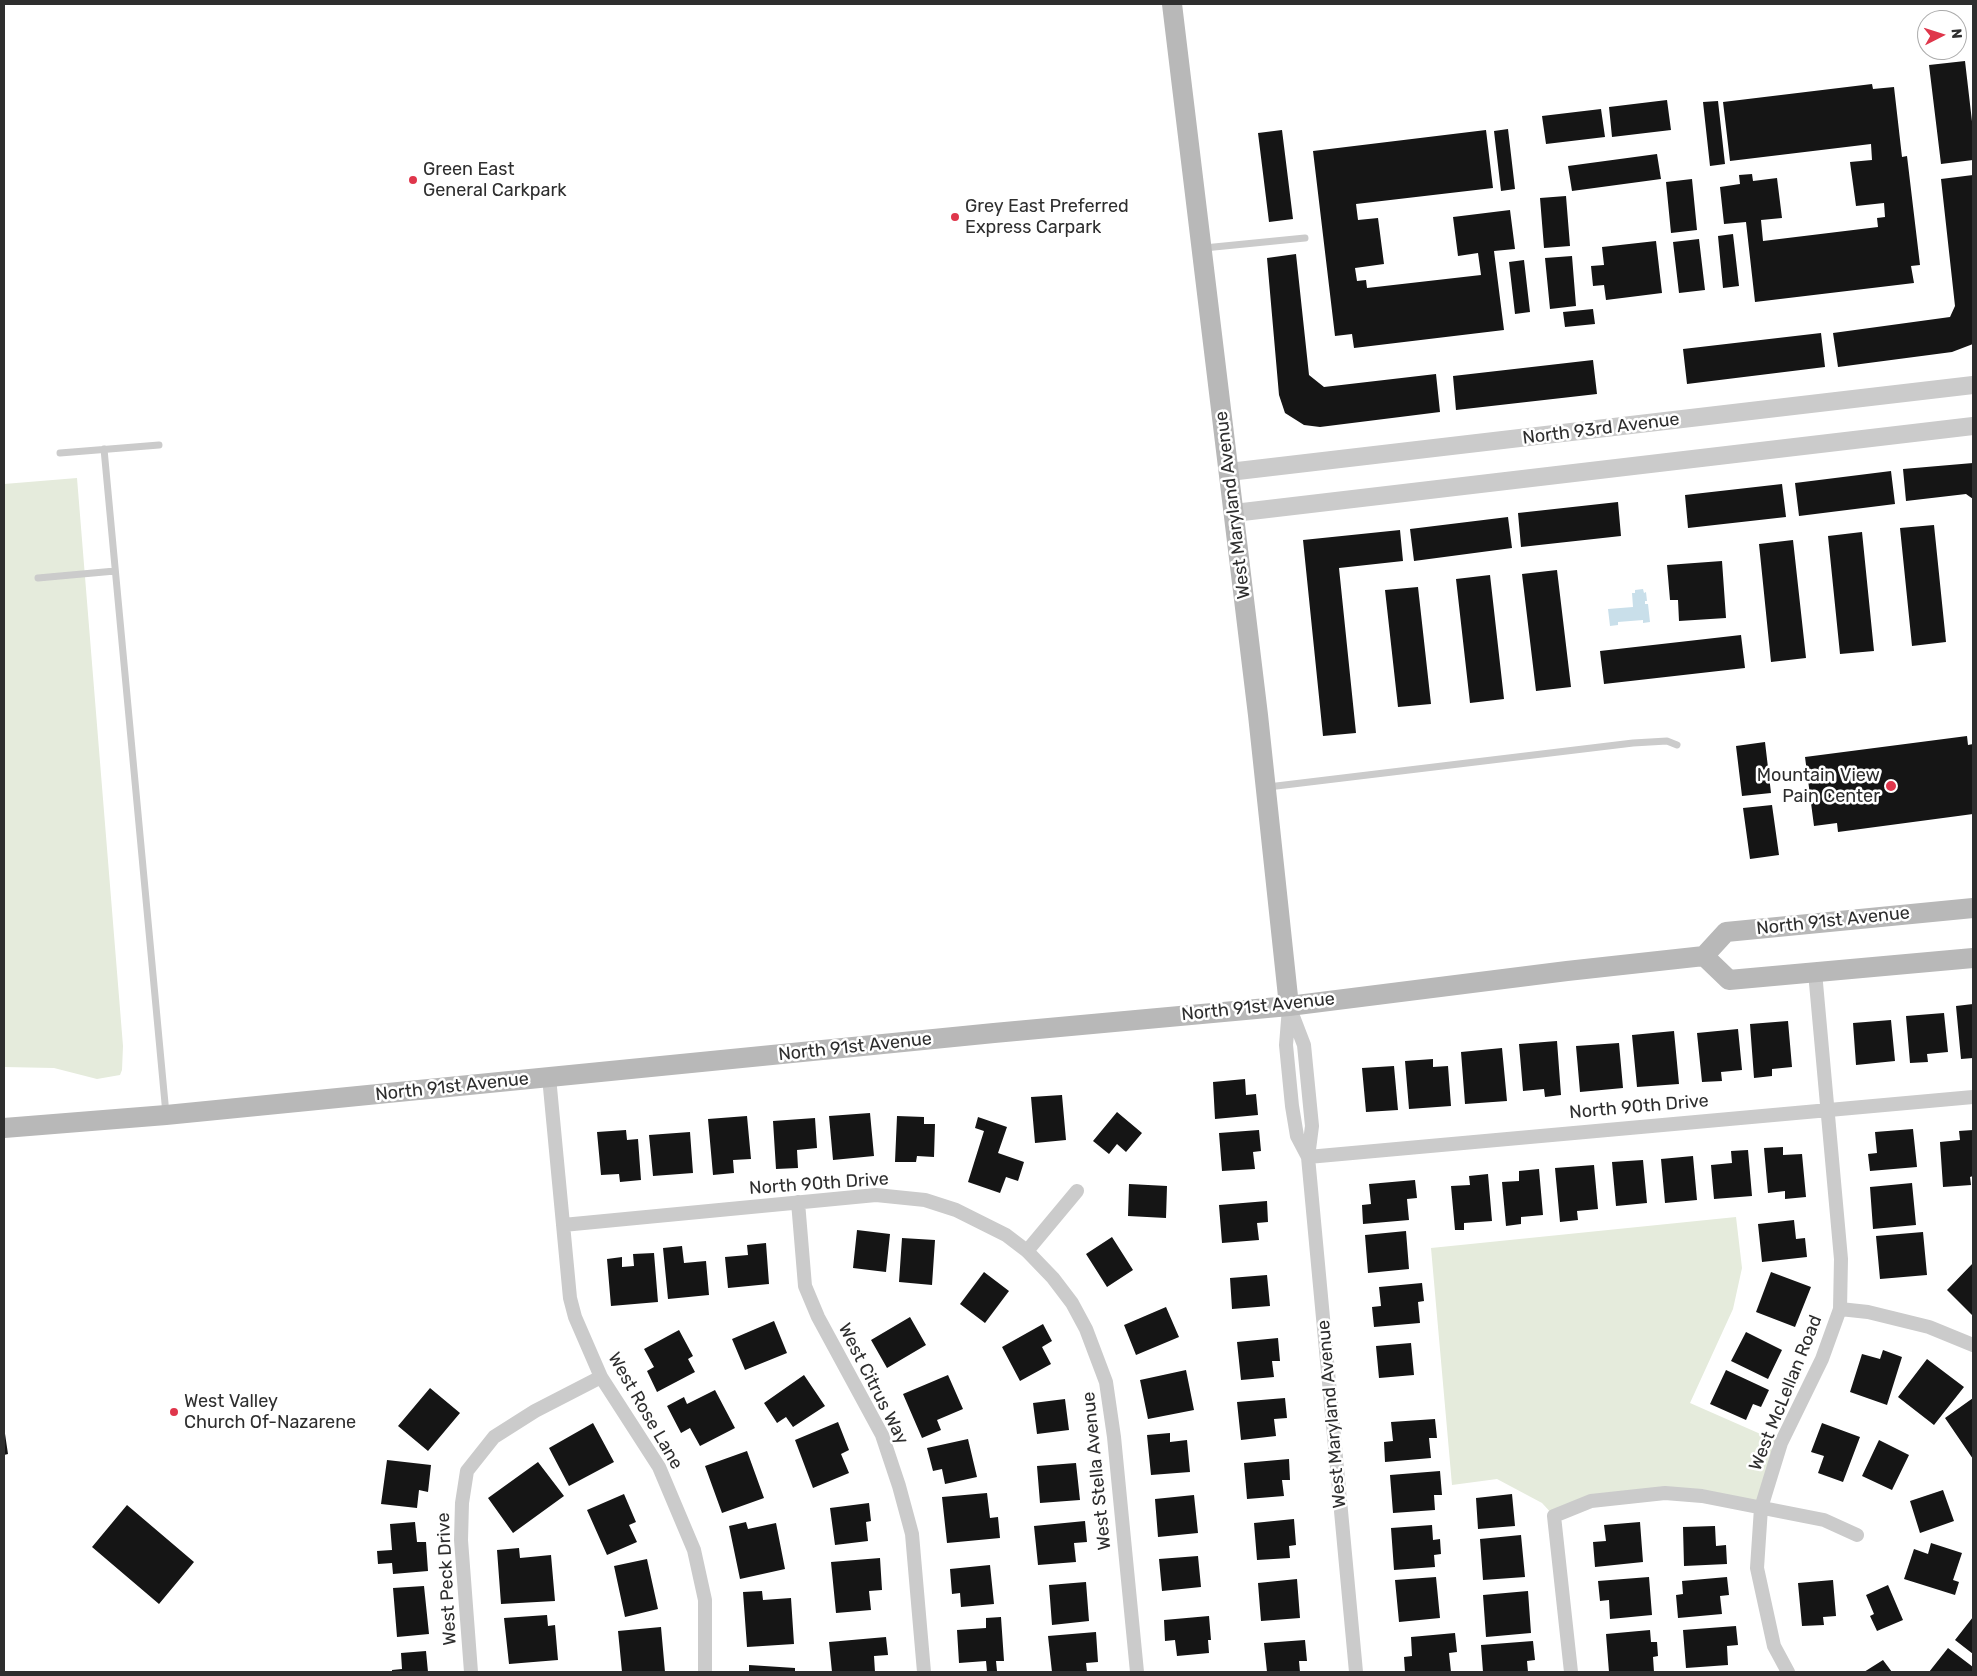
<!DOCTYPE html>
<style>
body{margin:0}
#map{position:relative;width:1977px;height:1676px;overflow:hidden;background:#fff;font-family:Rubik,sans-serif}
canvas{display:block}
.frame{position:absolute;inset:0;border:5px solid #2e2e2e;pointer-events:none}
.north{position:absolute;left:1917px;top:10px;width:50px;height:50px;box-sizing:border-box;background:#fff;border:1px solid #ababab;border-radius:50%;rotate:85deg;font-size:14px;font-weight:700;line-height:20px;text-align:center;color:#2e2e2e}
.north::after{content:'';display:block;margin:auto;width:18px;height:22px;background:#df364b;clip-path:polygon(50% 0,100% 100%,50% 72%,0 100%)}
</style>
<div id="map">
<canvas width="1977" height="1676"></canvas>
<div class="frame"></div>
<div class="north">N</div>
</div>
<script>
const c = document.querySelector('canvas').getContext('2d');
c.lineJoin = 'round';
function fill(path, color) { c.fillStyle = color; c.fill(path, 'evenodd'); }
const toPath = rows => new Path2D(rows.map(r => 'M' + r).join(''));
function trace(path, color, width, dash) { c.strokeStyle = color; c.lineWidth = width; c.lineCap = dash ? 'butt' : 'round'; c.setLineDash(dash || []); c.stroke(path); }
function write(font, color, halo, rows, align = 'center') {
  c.font = font + ' Rubik,sans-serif'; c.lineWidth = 5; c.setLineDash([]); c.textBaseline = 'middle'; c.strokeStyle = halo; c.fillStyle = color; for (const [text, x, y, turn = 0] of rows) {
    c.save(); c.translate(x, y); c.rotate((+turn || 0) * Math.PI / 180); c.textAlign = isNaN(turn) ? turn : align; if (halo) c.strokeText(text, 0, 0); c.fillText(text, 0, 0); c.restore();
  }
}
fill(toPath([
 [77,478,123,1046,122,1070,120,1075,97,1079,54,1068,4,1067,4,484],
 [1736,1217,1742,1268,1733,1309,1690,1403,1781,1443,1761,1508,1633,1495,1554,1516,1542,1503,1497,1479,1452,1485,1431,1248]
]), '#e5ebdc');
fill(toPath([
 [1643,589,1644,593,1646,592,1647,601,1645,601,1645,604,1648,604,1650,622,1643,623,1643,620,1618,622,1618,625,1610,626,1608,609,1633,607,1632,593,1635,593,1635,590]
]), '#c9dfea');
fill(toPath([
 [1965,61,1973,130,1973,160,1941,164,1929,65],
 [1872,84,1873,89,1894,87,1902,157,1907,156,1920,265,1911,266,1914,283,1755,302,1746,222,1724,224,1720,187,1740,184,1739,175,1752,174,1753,181,1777,178,1782,218,1761,220,1763,241,1878,227,1877,218,1885,217,1884,203,1856,206,1850,162,1872,160,1871,144,1730,161,1723,102],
 [1667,100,1671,130,1612,137,1609,107],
 [1718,101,1725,164,1710,166,1703,102],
 [1601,109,1605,137,1546,144,1542,116],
 [1508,129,1515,189,1501,191,1494,131],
 [1282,130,1293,219,1269,222,1258,133],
 [1486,130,1493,188,1356,204,1358,220,1378,218,1384,264,1355,268,1357,281,1366,280,1367,288,1481,275,1478,253,1458,256,1453,217,1510,210,1515,249,1494,251,1504,330,1354,348,1352,334,1335,336,1313,151],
 [1657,154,1661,179,1572,191,1568,166],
 [1973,175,1973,344,1952,352,1838,367,1833,333,1950,317,1955,306,1941,179],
 [1692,179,1697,230,1671,233,1666,182],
 [1566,196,1570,246,1544,248,1540,198],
 [1733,234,1739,286,1723,288,1718,236],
 [1699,239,1705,290,1679,293,1673,242],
 [1656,241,1662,293,1606,300,1604,285,1593,286,1591,266,1604,265,1602,247],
 [1296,254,1309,375,1324,387,1436,374,1440,412,1320,427,1304,425,1285,413,1279,395,1267,258],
 [1572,256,1576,306,1550,309,1545,258],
 [1524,260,1530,312,1515,314,1509,262],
 [1593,309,1595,324,1565,327,1563,312],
 [1821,333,1825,367,1687,384,1683,349],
 [1593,360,1597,394,1456,410,1453,376],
 [1973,463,1973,499,1966,494,1906,501,1903,469],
 [1891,471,1895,504,1799,516,1795,483],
 [1782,484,1786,517,1688,528,1685,495],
 [1618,502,1621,536,1521,547,1518,513],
 [1508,517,1512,548,1414,561,1410,529],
 [1934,525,1946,642,1912,646,1900,528],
 [1400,530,1403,561,1339,568,1356,733,1323,736,1303,540],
 [1862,532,1874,651,1840,654,1828,536],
 [1793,540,1806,658,1771,662,1759,544],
 [1722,561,1726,618,1679,621,1678,600,1670,600,1667,565],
 [1557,570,1571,687,1536,691,1522,574],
 [1490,575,1504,699,1470,703,1456,579],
 [1418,587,1431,704,1398,707,1385,590],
 [1741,635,1745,668,1604,684,1600,651],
 [1967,736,1968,745,1973,744,1973,814,1838,832,1837,823,1814,826,1805,757],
 [1765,742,1771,793,1742,796,1736,746],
 [1772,805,1779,855,1750,859,1743,808],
 [1973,1004,1973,1058,1961,1059,1956,1006],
 [1944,1013,1948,1052,1927,1054,1928,1062,1910,1063,1906,1016],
 [1891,1020,1895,1061,1856,1065,1853,1023],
 [1788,1021,1792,1067,1772,1069,1772,1076,1754,1078,1750,1024],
 [1738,1029,1742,1070,1721,1072,1722,1081,1702,1082,1697,1033],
 [1674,1031,1679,1084,1637,1087,1632,1035],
 [1557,1041,1561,1095,1545,1097,1544,1089,1523,1091,1519,1044],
 [1619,1043,1623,1088,1580,1092,1576,1046],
 [1502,1048,1507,1101,1465,1104,1461,1052],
 [1433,1059,1433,1067,1448,1066,1451,1106,1409,1109,1405,1061],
 [1394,1066,1398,1110,1366,1112,1362,1068],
 [1245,1079,1246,1095,1256,1094,1258,1115,1215,1119,1213,1082],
 [1062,1095,1066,1140,1035,1143,1031,1097],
 [1117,1112,1142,1133,1126,1152,1117,1144,1109,1154,1093,1141],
 [870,1113,874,1156,833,1160,829,1116],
 [747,1116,751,1159,733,1160,734,1173,713,1175,708,1119],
 [897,1116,924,1117,924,1124,935,1124,934,1157,917,1156,916,1162,895,1162],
 [978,1117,1007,1127,998,1153,1024,1162,1018,1181,1006,1177,1000,1193,968,1182,984,1131,975,1128],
 [815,1118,817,1148,797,1150,798,1168,776,1169,773,1121],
 [1913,1129,1917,1167,1870,1171,1868,1154,1877,1153,1875,1132],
 [626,1130,627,1140,638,1139,641,1180,620,1182,619,1174,601,1175,597,1132],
 [1259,1130,1261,1151,1253,1152,1255,1169,1222,1171,1219,1133],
 [1973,1130,1973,1176,1970,1177,1971,1185,1943,1187,1940,1142,1960,1140,1959,1131],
 [690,1132,693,1173,653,1176,649,1135],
 [1783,1147,1783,1155,1802,1154,1806,1197,1785,1199,1785,1191,1768,1193,1764,1148],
 [1748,1150,1752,1196,1714,1199,1711,1165,1732,1163,1731,1151],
 [1693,1156,1697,1200,1665,1203,1661,1159],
 [1643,1160,1647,1203,1616,1206,1612,1162],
 [1594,1165,1598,1209,1577,1211,1578,1220,1560,1222,1555,1168],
 [1539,1169,1543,1215,1521,1217,1521,1224,1506,1226,1502,1182,1519,1181,1519,1171],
 [1488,1174,1492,1221,1464,1223,1464,1230,1455,1230,1451,1186,1470,1185,1469,1176],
 [1415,1180,1417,1198,1407,1199,1409,1220,1363,1224,1362,1205,1371,1204,1369,1184],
 [1912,1183,1916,1225,1873,1229,1870,1187],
 [1129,1184,1167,1186,1166,1218,1128,1216],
 [1267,1201,1268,1222,1257,1223,1259,1240,1222,1243,1219,1205],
 [1794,1220,1796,1239,1805,1238,1807,1257,1762,1262,1758,1224],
 [857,1230,890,1234,886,1272,853,1268],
 [1406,1231,1409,1269,1368,1273,1365,1235],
 [1923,1232,1927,1275,1880,1279,1876,1236],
 [1112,1237,1133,1270,1107,1287,1086,1254],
 [902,1238,935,1240,932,1285,899,1282],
 [766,1243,769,1284,728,1288,725,1257,748,1255,747,1245],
 [682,1246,684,1263,706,1261,709,1295,668,1299,663,1248],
 [654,1253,658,1302,611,1306,607,1259,622,1257,622,1267,634,1266,633,1254],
 [1973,1263,1973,1316,1947,1290],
 [984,1272,1009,1291,985,1323,960,1304],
 [1771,1272,1811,1287,1795,1327,1756,1312],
 [1267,1275,1270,1306,1232,1309,1230,1278],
 [1422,1283,1424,1301,1418,1302,1420,1323,1374,1327,1372,1307,1381,1306,1379,1287],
 [1166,1307,1179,1337,1136,1355,1124,1325],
 [910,1317,926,1345,887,1368,871,1340],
 [774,1321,787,1353,745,1370,732,1339],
 [1043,1324,1052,1341,1042,1347,1051,1364,1020,1381,1002,1347],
 [679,1330,693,1356,688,1359,695,1372,657,1392,647,1371,654,1367,644,1349],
 [1746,1332,1782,1350,1768,1379,1731,1361],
 [1278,1338,1280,1361,1272,1361,1274,1377,1241,1380,1237,1342],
 [1411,1343,1414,1375,1379,1378,1376,1346],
 [1883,1350,1902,1357,1887,1405,1850,1392,1862,1354,1880,1359],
 [1927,1359,1964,1387,1934,1425,1898,1397],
 [1186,1370,1194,1410,1148,1419,1140,1380],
 [1726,1370,1769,1390,1761,1407,1753,1404,1746,1420,1710,1404],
 [804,1375,825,1406,793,1427,786,1417,777,1423,764,1403],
 [948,1375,963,1409,937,1420,941,1430,922,1438,903,1394],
 [430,1388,460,1413,428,1451,398,1426],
 [715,1390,735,1428,700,1446,690,1428,681,1433,667,1406,684,1397,687,1404],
 [1285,1398,1287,1418,1274,1419,1276,1436,1241,1440,1237,1402],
 [1973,1398,1973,1459,1945,1418],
 [1065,1399,1069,1430,1037,1434,1033,1403],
 [1435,1419,1437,1438,1429,1438,1431,1458,1385,1462,1384,1442,1393,1441,1391,1422],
 [838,1422,849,1450,841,1454,849,1473,813,1488,795,1440],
 [593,1423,614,1462,569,1486,549,1448],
 [1822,1423,1860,1437,1843,1482,1818,1473,1824,1456,1811,1452],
 [4,1427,8,1454,4,1455],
 [1170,1433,1170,1442,1187,1440,1190,1472,1151,1475,1147,1435],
 [968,1439,977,1477,945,1484,942,1469,933,1471,927,1448],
 [1879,1440,1909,1455,1892,1490,1862,1476],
 [747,1451,764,1498,722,1513,705,1466],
 [1289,1459,1290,1480,1282,1480,1284,1496,1247,1499,1244,1463],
 [387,1460,431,1465,428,1492,419,1490,417,1508,381,1504],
 [538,1462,564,1496,513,1533,488,1498],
 [1076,1463,1080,1500,1040,1503,1037,1466],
 [1440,1471,1442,1495,1434,1495,1435,1510,1393,1513,1390,1475],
 [1943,1490,1954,1521,1920,1533,1910,1501],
 [987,1493,990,1518,998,1517,1000,1538,947,1543,942,1497],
 [624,1494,636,1522,629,1525,637,1542,607,1555,587,1510],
 [1512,1494,1515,1526,1478,1529,1476,1498],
 [1194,1495,1198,1533,1158,1537,1155,1499],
 [869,1503,871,1521,866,1522,868,1541,835,1545,830,1508],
 [127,1505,194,1562,159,1604,92,1547],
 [1294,1519,1296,1545,1289,1546,1290,1558,1257,1560,1254,1523],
 [1085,1521,1087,1542,1074,1543,1076,1562,1038,1565,1034,1526],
 [415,1522,417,1542,426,1542,428,1571,393,1574,392,1563,378,1564,377,1551,392,1550,390,1524],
 [746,1522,748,1529,776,1523,785,1569,740,1579,729,1526],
 [1640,1522,1643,1562,1595,1567,1593,1542,1606,1541,1604,1525],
 [1432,1525,1433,1540,1440,1539,1441,1554,1434,1555,1435,1567,1394,1570,1391,1528],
 [1715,1526,1716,1546,1726,1545,1727,1564,1684,1566,1683,1527],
 [1521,1535,1525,1577,1483,1580,1480,1539],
 [1931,1543,1962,1553,1953,1580,1959,1582,1955,1595,1904,1579,1914,1549,1928,1554],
 [519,1548,520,1558,551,1555,555,1601,501,1604,497,1550],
 [1198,1556,1201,1587,1162,1591,1159,1559],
 [880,1558,882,1590,869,1591,871,1610,836,1613,831,1562],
 [647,1559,658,1609,625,1617,614,1566],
 [990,1565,994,1604,961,1607,960,1593,952,1594,950,1569],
 [1436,1577,1440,1618,1399,1622,1395,1580],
 [1649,1577,1652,1615,1610,1619,1609,1600,1600,1601,1598,1581],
 [1727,1577,1729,1595,1720,1596,1722,1614,1678,1618,1676,1595,1683,1594,1682,1581],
 [1297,1579,1300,1618,1261,1621,1258,1583],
 [1833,1580,1836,1616,1823,1617,1824,1625,1802,1626,1798,1583],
 [1086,1582,1089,1621,1052,1625,1049,1585],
 [1888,1585,1903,1620,1877,1631,1870,1616,1874,1614,1866,1595],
 [424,1586,429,1634,397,1637,393,1588],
 [762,1591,763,1600,791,1598,794,1644,747,1647,743,1592],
 [1528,1591,1531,1633,1486,1637,1483,1595],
 [547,1615,548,1626,555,1625,558,1660,509,1664,504,1618],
 [1209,1616,1211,1640,1208,1640,1209,1653,1177,1656,1175,1640,1165,1641,1164,1620],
 [1001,1617,1004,1661,996,1661,997,1671,987,1672,986,1661,959,1663,957,1630,986,1628,986,1618],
 [1973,1617,1973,1654,1955,1640],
 [1736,1626,1738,1645,1727,1646,1728,1665,1686,1668,1683,1630],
 [661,1627,665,1672,622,1672,618,1631],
 [1650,1630,1651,1642,1657,1642,1658,1656,1653,1657,1654,1672,1609,1672,1606,1634],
 [1096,1632,1098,1662,1086,1663,1087,1672,1052,1672,1048,1636],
 [1455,1633,1457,1652,1449,1653,1451,1672,1405,1672,1404,1657,1412,1656,1411,1637],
 [886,1637,888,1655,874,1656,875,1672,832,1672,829,1642],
 [1305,1640,1307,1661,1299,1661,1300,1672,1267,1672,1264,1643],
 [1533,1641,1535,1660,1527,1661,1528,1672,1483,1672,1481,1645],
 [1948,1648,1973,1667,1973,1672,1929,1672],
 [426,1651,428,1672,392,1672,392,1670,402,1669,401,1653],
 [1883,1660,1892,1672,1864,1672],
 [749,1665,795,1668,795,1672,749,1672]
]), '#151515');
trace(toPath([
 [1204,248,1305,238],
 [104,449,166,1114],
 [60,453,159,445],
 [38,578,115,571],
 [1268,787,1633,743,1667,741,1677,745]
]), '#cbcbcb', 7);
trace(toPath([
 [1289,1006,1304,1045,1312,1126,1308,1157,1356,1672],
 [1289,1008,1286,1045,1292,1106,1297,1136,1308,1157],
 [549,1077,570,1298,575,1317,601,1377,659,1467,694,1550,705,1600,705,1672],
 [1308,1157,1973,1097],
 [798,1202,805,1286,818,1317,882,1435,899,1486,912,1534,924,1672],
 [563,1225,876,1195,925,1200,956,1210,1006,1235,1027,1251,1053,1278,1072,1303,1086,1329,1106,1382,1114,1437,1137,1672],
 [1027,1251,1077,1191],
 [1840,1309,1868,1312,1929,1327,1973,1345],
 [471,1672,461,1540,462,1503,467,1471,494,1437,535,1411,601,1377],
 [1571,1672,1554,1516,1591,1501,1665,1493,1702,1496,1824,1520,1857,1535],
 [1788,1672,1774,1646,1757,1568,1761,1508,1781,1443,1822,1359,1840,1309,1841,1259,1815,972]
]), '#cbcbcb', 14);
trace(toPath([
 [1229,472,1973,385],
 [1234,513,1973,426]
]), '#cbcbcb', 18);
trace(toPath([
 [1172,4,1258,715,1289,1006],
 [1704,956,1729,980,1973,958],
 [4,1128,166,1115,994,1033,1289,1006,1567,971,1704,956,1726,932,1973,908]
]), '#b8b8b8', 20);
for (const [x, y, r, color] of [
 [413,180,5,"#df364b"],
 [955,217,5,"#df364b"],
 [1891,786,6,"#df364b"],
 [174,1412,5,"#df364b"]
]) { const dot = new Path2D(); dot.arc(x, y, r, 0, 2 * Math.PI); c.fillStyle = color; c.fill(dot); trace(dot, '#fff', 2); }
write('18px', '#2e2e2e', '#fff', [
 ["Green East",423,170],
 ["General Carkpark",423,191],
 ["Grey East Preferred",965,207],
 ["Express Carpark",965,228],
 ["Mountain View",1880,776,"right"],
 ["Pain Center",1880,797,"right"],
 ["West Valley",184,1402],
 ["Church Of-Nazarene",184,1423]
], 'left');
write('18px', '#2e2e2e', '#fff', [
 ["North 93rd Avenue",1601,429,-7],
 ["West Maryland Avenue",1233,505,-97],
 ["North 91st Avenue",1833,921,-6],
 ["North 91st Avenue",1258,1007,-6],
 ["North 91st Avenue",855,1047,-6],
 ["North 91st Avenue",452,1087,-6],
 ["North 90th Drive",1639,1107,-5],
 ["North 90th Drive",819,1184,-4],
 ["West Citrus Way",873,1384,63],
 ["West McLellan Road",1786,1393,-68],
 ["West Rose Lane",645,1411,60],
 ["West Maryland Avenue",1332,1414,-95],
 ["West Stella Avenue",1097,1471,-96],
 ["West Peck Drive",447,1579,-93]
]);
</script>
